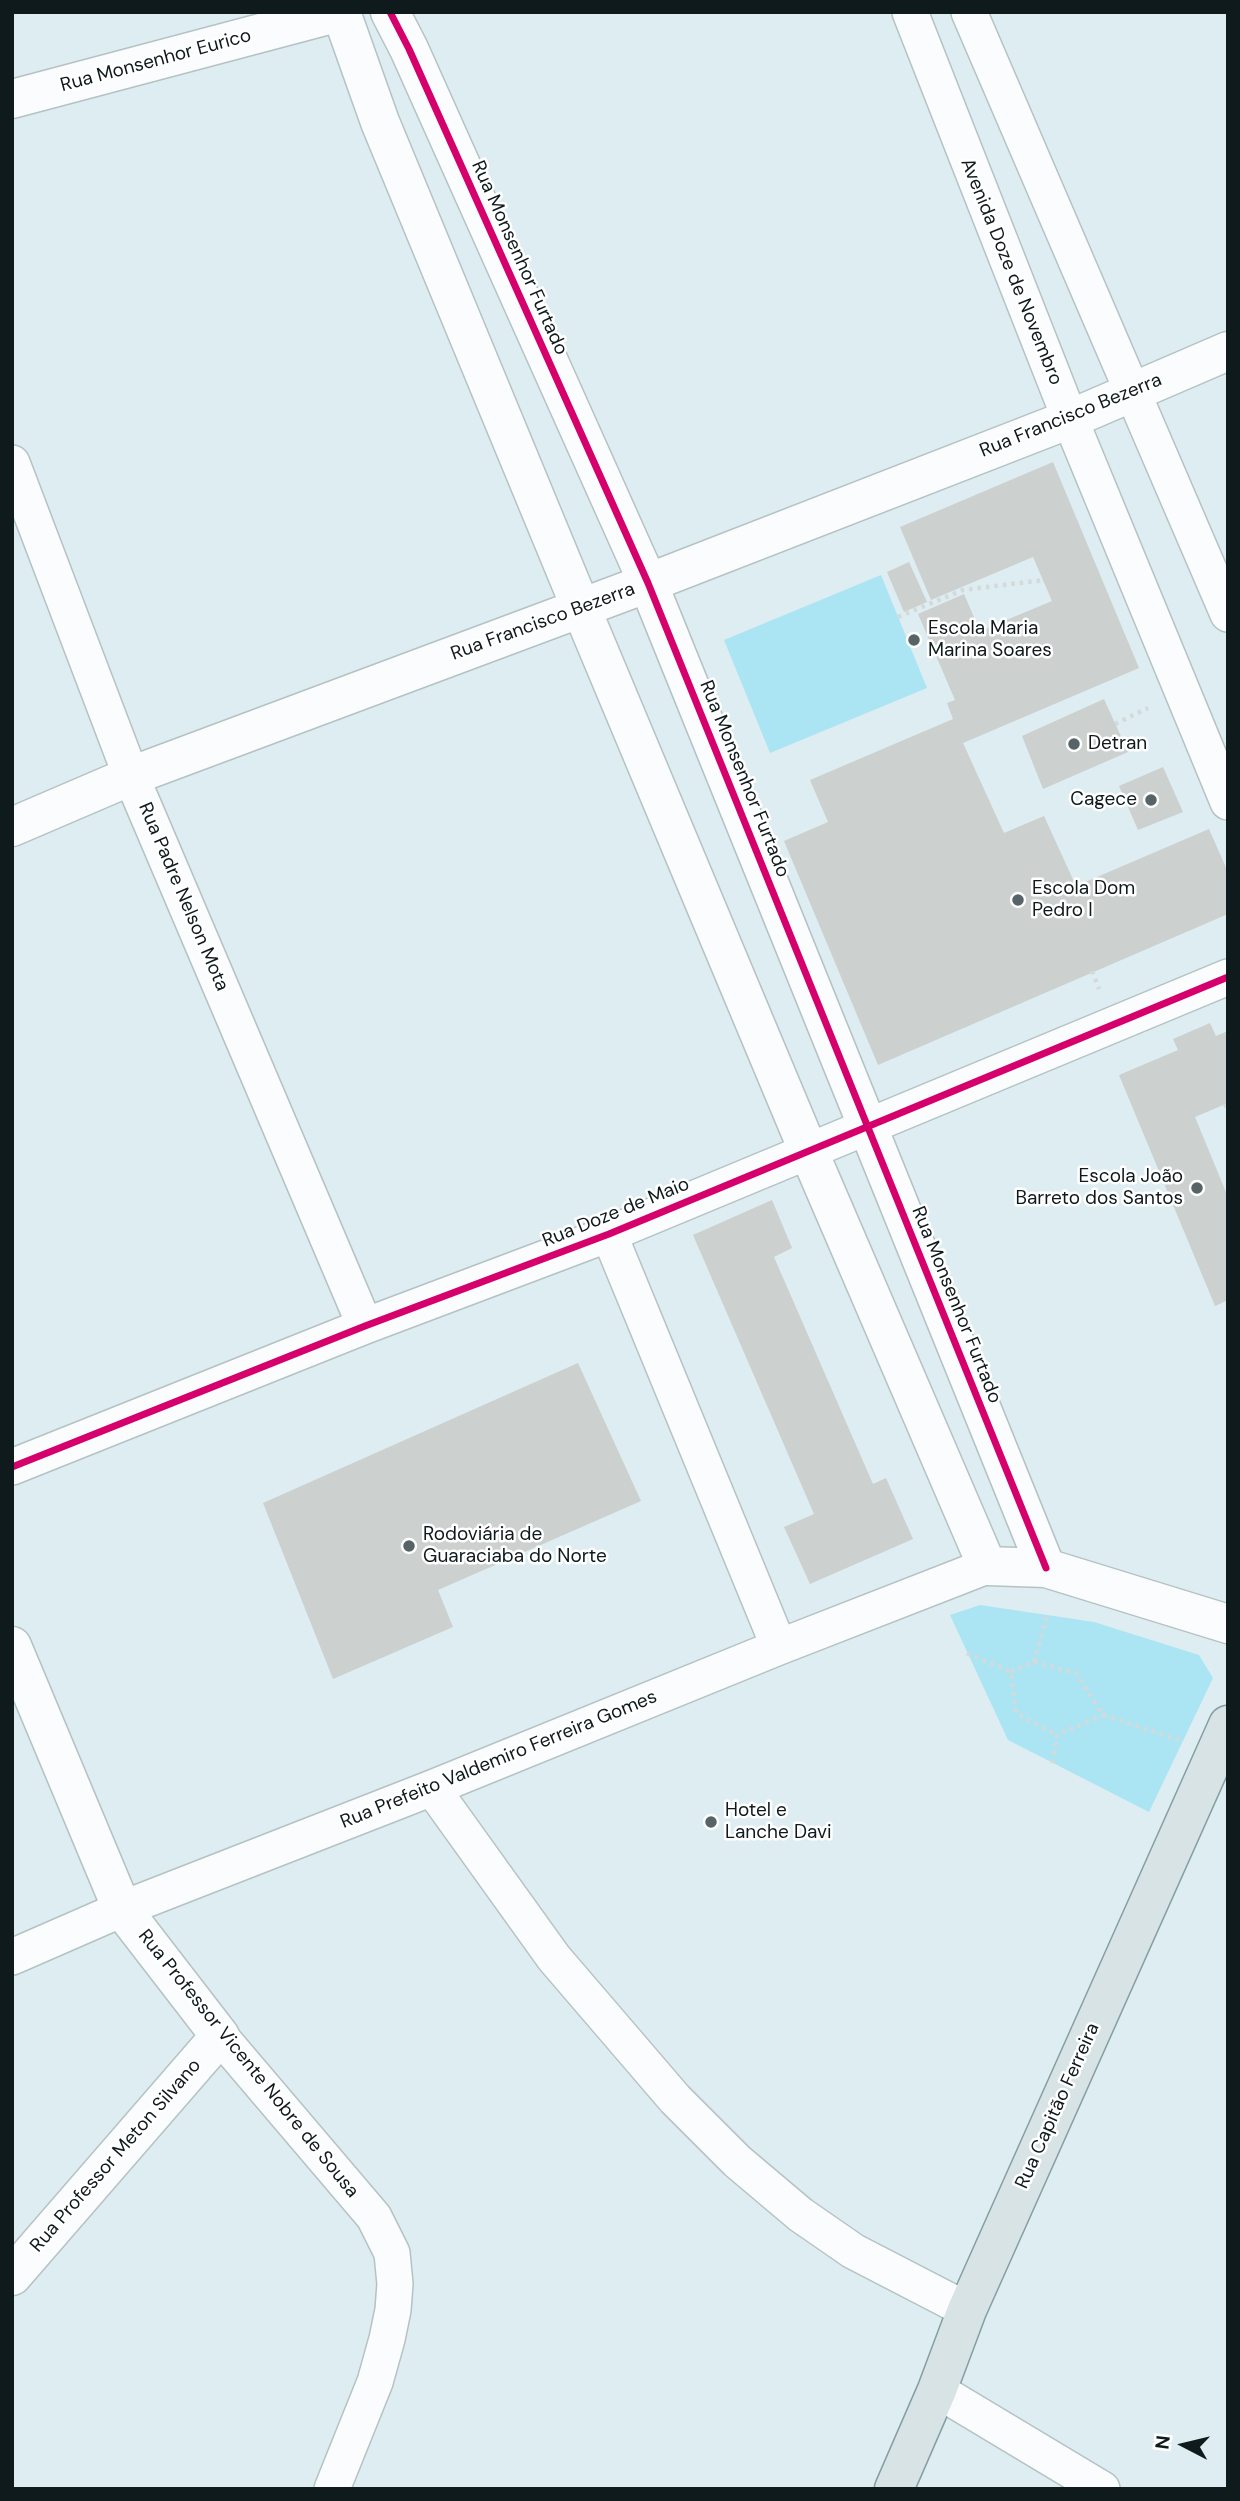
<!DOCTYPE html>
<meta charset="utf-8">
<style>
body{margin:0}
#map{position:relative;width:1240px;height:2501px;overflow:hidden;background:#ddedf1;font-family:"DM Sans",sans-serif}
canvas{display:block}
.frame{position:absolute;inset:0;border:14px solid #0f1a1c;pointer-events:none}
.north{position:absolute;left:1149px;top:2410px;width:70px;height:70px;-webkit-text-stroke:5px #fff;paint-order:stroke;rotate:277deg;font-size:19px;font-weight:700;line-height:28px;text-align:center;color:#0f1a1c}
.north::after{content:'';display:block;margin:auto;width:24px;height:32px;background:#0f1a1c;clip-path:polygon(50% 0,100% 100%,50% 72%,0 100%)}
</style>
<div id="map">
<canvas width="1240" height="2501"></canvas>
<div class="frame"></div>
<div class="north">N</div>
</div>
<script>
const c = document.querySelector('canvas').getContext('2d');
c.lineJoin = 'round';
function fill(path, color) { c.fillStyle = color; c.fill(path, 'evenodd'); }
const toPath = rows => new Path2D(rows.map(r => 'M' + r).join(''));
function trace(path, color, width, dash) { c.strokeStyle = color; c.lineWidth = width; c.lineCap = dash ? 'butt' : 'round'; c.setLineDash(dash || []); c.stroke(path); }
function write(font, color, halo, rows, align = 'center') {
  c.font = font + ' "DM Sans",sans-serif'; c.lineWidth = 5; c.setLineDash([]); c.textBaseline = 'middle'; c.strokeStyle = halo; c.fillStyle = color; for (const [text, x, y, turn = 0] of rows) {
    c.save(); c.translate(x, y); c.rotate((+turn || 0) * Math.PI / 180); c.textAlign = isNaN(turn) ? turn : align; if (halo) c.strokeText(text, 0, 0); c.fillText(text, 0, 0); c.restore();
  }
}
fill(toPath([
 [881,575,927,688,770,753,724,640],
 [980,1605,1094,1622,1199,1655,1213,1678,1149,1812,1008,1740,950,1615]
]), '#abe5f3');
fill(toPath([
 [1053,462,1139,668,963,743,1004,833,1044,816,1076,886,1209,829,1228,872,1228,914,878,1065,784,841,828,822,810,780,953,719,947,703,955,700,918,614,964,594,980,631,1052,601,1033,557,931,600,900,527],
 [909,562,927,602,904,612,887,572],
 [1104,699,1128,752,1043,789,1022,736],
 [1163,767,1183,812,1138,830,1119,786],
 [1210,1023,1216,1036,1228,1031,1228,1103,1195,1117,1228,1197,1228,1300,1215,1306,1119,1075,1178,1050,1173,1039],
 [772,1200,792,1248,774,1257,873,1484,886,1478,913,1539,810,1584,784,1527,814,1514,693,1235],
 [578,1363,641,1501,438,1590,453,1627,333,1679,263,1503]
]), '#ccd0cf');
const street = toPath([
 [910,12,1070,419,1228,802],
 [969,12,1228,614],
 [12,463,131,776,365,1326],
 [609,1234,779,1647],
 [12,1467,365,1326,609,1234,1228,977],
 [432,1788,554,1958,675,2099,737,2161,801,2215,853,2251,967,2310],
 [12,1957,122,1909,432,1788,779,1647,987,1566],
 [220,2036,374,2217,392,2253,395,2284,393,2310,387,2339,375,2382,332,2489],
 [937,2390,1102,2489]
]);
const secondary = toPath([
 [341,12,380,122,581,608,808,1150,987,1566,1046,1568,1228,1624],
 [390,12,409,49,648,583,1046,1568],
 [12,99,340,12],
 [12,827,131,776,648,583,1070,419,1228,351],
 [12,1646,122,1909,220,2036,12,2276]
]);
const primary = toPath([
 [894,2489,937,2390,967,2310,1228,1725]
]);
trace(street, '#b5c2c4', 38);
trace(secondary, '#b5c2c4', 41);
trace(primary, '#849ea3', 41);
trace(toPath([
 [898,617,963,590,1044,580],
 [1115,724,1148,708],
 [1092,971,1099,989],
 [1225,1104,1228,1111],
 [967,1653,1011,1672,1016,1713,1057,1735],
 [1034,1662,1076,1673,1103,1715,1179,1740],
 [1011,1672,1034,1662,1047,1615],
 [1052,1763,1057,1735,1103,1715]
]), '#d4d9da', 4.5, [3.5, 5]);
trace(street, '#fafcfd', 35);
trace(secondary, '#fafcfd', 38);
trace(primary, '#d7e3e5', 38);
trace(toPath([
 [390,12,409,49,648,583,1046,1568],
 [12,1467,365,1326,609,1234,1228,977]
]), '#d6006c', 7);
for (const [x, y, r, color] of [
 [914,640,7,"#576467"],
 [1074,744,7,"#576467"],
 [1151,800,7,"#576467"],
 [1018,900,7,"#576467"],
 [1197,1188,7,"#576467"],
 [409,1546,7,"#576467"],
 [711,1822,7,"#576467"]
]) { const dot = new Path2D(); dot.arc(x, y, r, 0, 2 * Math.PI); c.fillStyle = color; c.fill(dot); trace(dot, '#fff', 2.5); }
write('19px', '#0f1a1c', '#fff', [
 ["Rua Monsenhor Eurico",156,61,-15],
 ["Rua Monsenhor Furtado",519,258,66],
 ["Avenida Doze de Novembro",1011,272,68],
 ["Rua Francisco Bezerra",1071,416,-22],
 ["Rua Francisco Bezerra",543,622,-20],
 ["Rua Monsenhor Furtado",744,779,68],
 ["Rua Padre Nelson Mota",183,897,67],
 ["Rua Doze de Maio",616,1213,-22],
 ["Rua Monsenhor Furtado",956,1305,68],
 ["Rua Prefeito Valdemiro Ferreira Gomes",499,1760,-22],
 ["Rua Professor Vicente Nobre de Sousa",248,2064,51],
 ["Rua Capitão Ferreira",1058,2106,-66],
 ["Rua Professor Meton Silvano",116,2156,-49]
]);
write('19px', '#0f1a1c', '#fff', [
 ["Escola Maria",928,629],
 ["Marina Soares",928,651],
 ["Detran",1088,744],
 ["Cagece",1137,800,"right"],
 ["Escola Dom",1032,889],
 ["Pedro I",1032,911],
 ["Escola João",1183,1177,"right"],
 ["Barreto dos Santos",1183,1199,"right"],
 ["Rodoviária de",423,1535],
 ["Guaraciaba do Norte",423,1557],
 ["Hotel e",725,1811],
 ["Lanche Davi",725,1833]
], 'left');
</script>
